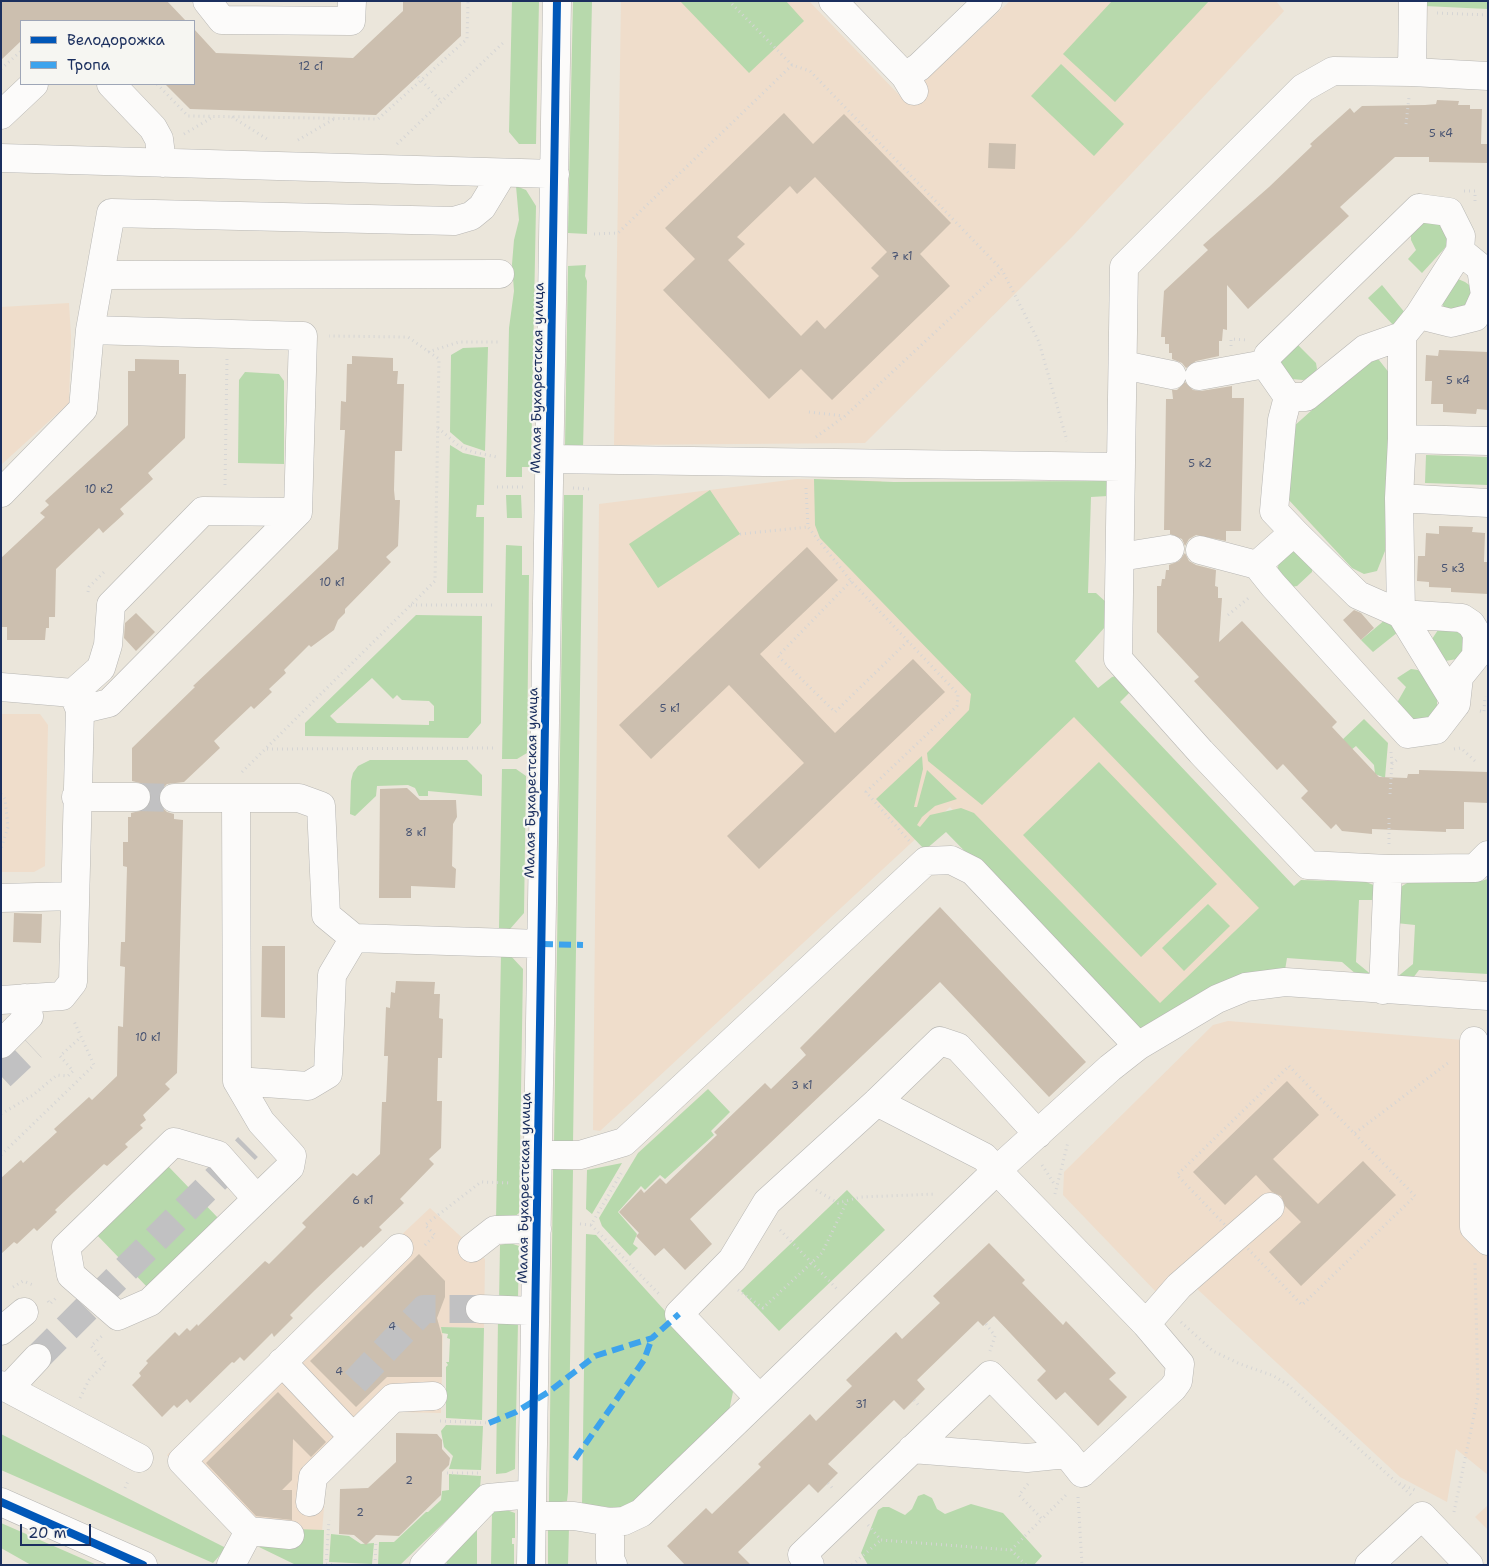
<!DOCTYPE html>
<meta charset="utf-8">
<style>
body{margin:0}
#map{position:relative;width:1489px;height:1566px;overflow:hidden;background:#ebe6db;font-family:"Shantell Sans",sans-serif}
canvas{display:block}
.frame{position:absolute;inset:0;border:2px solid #1b2f5e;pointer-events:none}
.legend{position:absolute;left:20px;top:20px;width:175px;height:65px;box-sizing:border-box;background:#f6f6f2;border:1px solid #9ea6b7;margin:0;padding:6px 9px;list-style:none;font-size:15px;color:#1b2f5e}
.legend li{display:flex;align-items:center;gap:10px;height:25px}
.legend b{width:25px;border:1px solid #9ea6b7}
.scale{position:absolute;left:20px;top:1524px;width:71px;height:22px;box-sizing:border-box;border:2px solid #1b2f5e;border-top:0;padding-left:6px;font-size:15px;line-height:18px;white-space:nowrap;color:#1b2f5e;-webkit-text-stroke:4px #f6f6f2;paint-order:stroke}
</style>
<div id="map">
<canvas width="1489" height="1566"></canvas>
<div class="frame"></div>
<ul class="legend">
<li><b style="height:6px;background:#0057b8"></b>Велодорожка</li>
<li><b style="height:6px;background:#3da3ed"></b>Тропа</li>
</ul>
<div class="scale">20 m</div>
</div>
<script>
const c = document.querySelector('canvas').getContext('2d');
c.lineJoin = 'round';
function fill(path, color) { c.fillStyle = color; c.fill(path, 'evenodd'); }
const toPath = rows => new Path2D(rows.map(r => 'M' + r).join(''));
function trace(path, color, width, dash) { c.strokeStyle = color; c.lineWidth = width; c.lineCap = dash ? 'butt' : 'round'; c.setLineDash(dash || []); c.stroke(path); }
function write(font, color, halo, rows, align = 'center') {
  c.font = font + ' "Shantell Sans",sans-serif'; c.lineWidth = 4.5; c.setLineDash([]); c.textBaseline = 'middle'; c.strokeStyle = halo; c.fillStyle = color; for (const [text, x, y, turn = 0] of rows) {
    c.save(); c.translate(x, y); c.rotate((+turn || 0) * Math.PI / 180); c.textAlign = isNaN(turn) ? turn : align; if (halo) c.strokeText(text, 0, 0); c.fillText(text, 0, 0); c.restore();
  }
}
fill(toPath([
 [621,1,809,1,902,98,914,91,1010,1,1276,1,1284,11,1071,238,865,443,614,445],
 [69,303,71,336,69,403,1,465,1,307],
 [797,479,881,481,1043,641,1271,904,1152,1017,950,807,600,1131,593,1130,599,504],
 [1,714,40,714,48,725,45,866,34,872,1,872],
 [1228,1021,1488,1042,1488,1475,1456,1449,1447,1502,1400,1477,1195,1287,1158,1294,1063,1195,1064,1172,1213,1025],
 [430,1208,485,1259,484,1328,443,1327,441,1413,399,1412,326,1482,321,1545,244,1539,167,1455],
 [1488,1505,1488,1530,1475,1517]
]), '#efddcb');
fill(toPath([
 [512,1,539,1,536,144,519,144,509,132],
 [573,1,592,1,587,234,568,233],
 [680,1,786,1,804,21,749,73],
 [1112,1,1209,1,1115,102,1063,54],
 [1424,1,1488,1,1488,9,1424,6],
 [1061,64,1124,124,1094,156,1031,96],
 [516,186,526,190,536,206,531,467,522,467,522,477,506,477,509,328,514,291,512,264,514,240,519,220],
 [1418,221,1443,222,1450,240,1444,249,1422,273,1408,259,1416,250,1411,240,1411,230],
 [586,265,585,276,587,281,583,449,565,446,568,266],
 [1458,279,1465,282,1472,287,1474,295,1468,310,1445,309,1441,302],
 [1382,285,1406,314,1394,326,1368,298],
 [1294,341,1316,363,1317,369,1311,378,1303,380,1292,379,1284,373,1279,365,1281,350],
 [488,347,488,348,485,451,464,444,450,432,451,355,463,348],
 [1369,359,1379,360,1390,374,1385,551,1377,571,1364,574,1352,568,1287,498,1293,427],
 [245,372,279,374,284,381,284,464,238,463,239,380],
 [450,445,463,453,485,458,484,505,477,505,476,517,484,517,483,593,447,593],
 [1426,455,1488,457,1488,485,1425,483],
 [814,479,894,482,1109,481,1108,496,1091,497,1088,593,1096,593,1107,603,1105,627,1075,661,1098,688,1112,677,1119,675,1131,691,1120,702,1294,886,1301,880,1366,882,1376,886,1378,900,1359,900,1356,962,1373,976,1364,981,1342,962,1287,958,1284,976,1140,1031,946,832,925,850,876,799,922,756,923,769,914,807,917,807,927,770,957,799,935,806,922,817,917,825,920,827,930,815,961,808,974,813,1160,1003,1259,908,1074,717,982,805,928,761,927,753,969,710,971,694,820,538,815,525],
 [710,490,740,534,658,588,629,544],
 [506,495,521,495,522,518,507,518],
 [564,495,583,495,573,1143,554,1143],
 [506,545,522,546,522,575,529,575,527,753,517,759,502,759],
 [1292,551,1302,554,1312,568,1312,572,1297,586,1292,587,1277,573,1279,561],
 [416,615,482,616,481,723,468,738,305,736,305,723],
 [372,678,393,699,397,695,402,700,429,701,434,706,434,721,429,721,429,725,337,723,330,716],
 [1391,618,1398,632,1373,652,1361,640,1386,619],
 [1438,630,1458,631,1463,637,1464,650,1457,659,1445,661,1432,639],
 [1411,669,1418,670,1437,692,1437,707,1428,718,1409,721,1398,708,1398,701,1406,687,1397,678],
 [1364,719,1388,743,1385,778,1375,774,1374,765,1356,746,1351,750,1341,741],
 [370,760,467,760,482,775,482,796,428,791,428,796,419,796,415,788,408,785,377,786,376,796,355,816,350,814,351,781,353,773,358,766],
 [1099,762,1217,884,1141,957,1023,835],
 [502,769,516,769,526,776,524,913,510,929,499,928],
 [1488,879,1488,974,1419,970,1407,986,1396,978,1413,964,1415,925,1396,923,1399,888,1407,883,1481,881],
 [1208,904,1230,926,1184,971,1162,948],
 [501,954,509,954,523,969,519,1213,512,1219,496,1220],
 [708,1089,730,1112,711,1131,714,1135,665,1179,660,1175,645,1190,641,1186,618,1212,637,1234,633,1244,638,1248,630,1256,602,1226,599,1218,638,1153],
 [622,1163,592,1214,586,1209,587,1170],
 [167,1165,220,1220,149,1289,96,1234],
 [553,1169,573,1170,568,1492,567,1501,555,1503,549,1502],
 [847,1190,885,1230,779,1331,741,1291],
 [586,1234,596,1235,727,1379,733,1392,729,1411,635,1503,621,1508,582,1505],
 [510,1243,519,1246,518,1298,499,1303,500,1245],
 [498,1318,518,1322,515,1469,506,1473,496,1474],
 [441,1327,484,1328,482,1420,446,1418,446,1367,448,1365,446,1362,449,1362,450,1339,447,1338,448,1334,442,1333],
 [446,1425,483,1426,481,1470,449,1469,453,1456,444,1447,441,1431],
 [1,1434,226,1548,213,1563,1,1470],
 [449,1474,481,1476,480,1488,400,1565,378,1565,379,1542,394,1542,426,1512,428,1512,441,1500,442,1491,449,1490],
 [924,1494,932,1498,937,1509,945,1514,971,1504,1003,1513,1042,1556,1034,1565,868,1565,861,1553,878,1510,883,1507,889,1507,905,1515,912,1509,918,1496],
 [501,1508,515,1513,515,1538,512,1538,512,1544,514,1544,514,1565,491,1565,492,1513],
 [477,1522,477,1565,447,1565,445,1557],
 [1,1523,97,1565,31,1565,1,1548],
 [548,1526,569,1527,568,1565,548,1565],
 [294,1529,324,1530,323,1565,296,1565,259,1547],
 [331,1534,349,1536,361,1544,374,1543,372,1564,329,1562]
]), '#b7d9ac');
fill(toPath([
 [1,1,167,1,186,21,21,21,21,41,1,60],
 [403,1,461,1,461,36,376,115,190,109,165,84,194,84,194,29,216,53,353,58,403,11],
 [1437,100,1459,101,1458,105,1470,105,1470,109,1482,109,1481,144,1488,144,1488,163,1429,162,1429,157,1395,157,1340,207,1349,216,1248,309,1227,285,1227,330,1223,329,1222,341,1219,341,1219,356,1196,361,1186,368,1182,363,1172,359,1172,353,1169,353,1169,344,1165,344,1165,337,1161,337,1164,291,1208,250,1203,245,1269,187,1312,146,1310,144,1350,108,1354,113,1362,106,1425,105,1436,104],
 [784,113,813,144,844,114,951,223,920,254,950,286,832,400,801,369,769,399,663,290,695,259,665,228],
 [815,177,887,252,871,268,879,276,825,329,817,320,801,336,728,260,745,244,737,237,790,186,797,194],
 [989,143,1016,144,1015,169,988,168],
 [1439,350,1488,352,1488,410,1477,409,1476,414,1443,412,1443,404,1431,404,1432,381,1425,381,1426,355,1438,356],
 [352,356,393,358,393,371,398,371,397,384,404,384,402,451,395,451,394,490,395,500,400,500,398,546,386,557,391,562,345,609,345,613,338,620,334,630,311,647,309,645,284,670,286,673,269,689,272,692,254,709,251,706,214,741,220,748,184,782,167,784,160,791,158,798,161,806,167,812,174,814,174,819,183,820,177,1073,165,1084,170,1089,143,1115,146,1120,140,1125,143,1128,125,1144,128,1147,107,1166,104,1164,74,1192,55,1210,57,1212,37,1231,34,1228,17,1244,14,1242,1,1254,1,1178,21,1160,23,1163,57,1132,54,1129,89,1097,92,1100,117,1076,118,1026,123,1027,125,967,120,966,121,942,125,942,127,867,123,866,123,842,128,842,128,817,131,817,131,813,144,810,150,804,152,797,150,790,144,784,132,781,132,748,195,687,193,686,338,549,345,430,340,430,341,401,346,402,347,364,352,364],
 [135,359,179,360,179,374,186,374,185,438,148,473,153,479,120,509,124,514,103,533,99,528,56,569,55,617,49,617,49,628,46,628,45,640,7,640,7,627,2,627,1,616,1,558,45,517,40,513,49,505,45,501,128,425,128,371,135,371],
 [1185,382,1193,390,1201,391,1232,386,1232,398,1244,398,1241,531,1226,531,1226,541,1196,535,1189,539,1185,546,1182,539,1170,534,1170,530,1164,530,1166,399,1173,399,1172,390,1177,390],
 [1439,526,1473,527,1472,532,1485,533,1484,562,1488,562,1488,594,1451,592,1451,588,1429,587,1429,582,1417,581,1418,556,1425,556,1426,533,1439,534],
 [807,547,838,580,760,654,835,733,913,659,945,692,759,869,727,836,804,763,729,685,651,759,619,725],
 [1185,553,1189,561,1196,565,1216,570,1215,586,1218,587,1218,598,1222,598,1219,642,1242,621,1337,722,1332,727,1379,777,1407,778,1408,774,1419,774,1419,770,1488,772,1488,803,1464,802,1464,829,1446,829,1446,832,1372,829,1372,834,1342,831,1336,824,1331,829,1301,798,1308,791,1283,764,1277,770,1194,681,1199,677,1157,632,1157,586,1161,586,1162,579,1165,579,1166,570,1169,570,1169,565,1179,561],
 [1354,610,1361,613,1374,628,1361,640,1343,620],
 [136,613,155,632,136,651,124,638,125,623],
 [407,788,420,800,456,800,457,817,453,824,452,866,456,869,455,888,411,886,411,898,379,898,380,789],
 [940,907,1086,1062,1049,1097,940,982,690,1219,712,1244,685,1270,664,1248,655,1256,636,1236,639,1233,619,1212,641,1189,644,1193,660,1178,666,1184,717,1135,714,1132,765,1083,771,1089,806,1055,800,1048],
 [14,913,42,914,41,943,13,942],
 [262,946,285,946,285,1018,261,1017],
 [396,981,435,982,434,994,440,994,439,1018,443,1019,442,1058,438,1058,437,1101,442,1101,441,1148,429,1159,434,1164,400,1199,404,1203,379,1227,382,1230,363,1248,361,1246,315,1290,290,1315,293,1318,274,1337,272,1333,244,1361,240,1357,234,1363,232,1362,190,1403,187,1399,177,1408,174,1405,162,1417,132,1385,141,1376,139,1373,148,1363,146,1361,175,1332,179,1336,187,1328,190,1331,197,1324,198,1326,265,1261,269,1264,306,1227,302,1223,353,1173,357,1176,380,1154,382,1102,386,1102,388,1056,384,1056,386,1007,390,1008,391,992,395,993],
 [1287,1081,1319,1115,1273,1159,1318,1204,1363,1161,1396,1195,1301,1286,1269,1252,1301,1222,1285,1206,1281,1196,1272,1192,1256,1175,1225,1205,1193,1172],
 [989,1243,1025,1280,1022,1283,1063,1325,1066,1321,1116,1373,1109,1379,1127,1397,1098,1426,1065,1392,1056,1400,1037,1380,1046,1371,994,1316,983,1326,978,1321,917,1380,925,1389,904,1410,894,1400,828,1464,838,1473,818,1493,809,1484,738,1552,751,1565,685,1565,667,1546,706,1508,712,1514,761,1467,758,1464,810,1414,816,1421,852,1386,846,1380,896,1332,902,1339,940,1303,933,1296],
 [419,1254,445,1281,445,1297,437,1318,442,1336,442,1377,387,1377,356,1407,310,1361],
 [278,1392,326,1442,311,1457,293,1439,292,1480,282,1490,292,1490,292,1520,256,1516,206,1463],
 [396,1433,437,1434,442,1440,442,1449,450,1458,449,1465,442,1472,441,1495,399,1536,376,1535,366,1545,354,1535,339,1534,340,1489,368,1488,396,1462]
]), '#ccbfaf');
trace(toPath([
 [136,797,174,798],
 [1,1076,32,1047],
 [37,1358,248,1147],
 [355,1382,424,1309,480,1309]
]), '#c1c1c2', 28, [28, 14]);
const minor = toPath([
 [207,1,222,20,351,21,352,1],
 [833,1,905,76,914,91],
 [1412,72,1413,1],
 [905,76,919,67,988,1],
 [111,84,153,128,159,139,162,163],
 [1,115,34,84],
 [1,158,555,174],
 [1419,208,1449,212,1461,236,1460,251,1419,315,1402,336,1365,349,1306,397,1288,397,1265,364,1268,355,1419,208],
 [100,275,500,274],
 [1419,315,1451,323,1475,317,1485,295,1481,268,1460,251],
 [90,330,111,213,454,221,471,216,482,207,502,174],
 [1402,336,1402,439,1488,441],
 [1123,365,1172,375],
 [1199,376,1265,364],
 [1288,397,1282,420,1274,511,1294,532],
 [549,459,1121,467],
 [1,493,83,409,90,330,303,336,298,512,109,703,80,710,73,982,62,996,1,1000],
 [1399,498,1488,503],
 [1200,550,1257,565,1273,585,1408,734,1436,730,1456,704,1459,677,1476,656,1477,634,1471,624,1462,618,1401,614,1456,704],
 [1120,557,1170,549],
 [1257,565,1294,532,1358,595,1401,614,1399,498,1402,439],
 [1,687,73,693,80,710],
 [73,693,101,668,108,645,111,605,203,511,298,512],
 [76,797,136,797],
 [174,798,299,798,321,806,326,915,354,938],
 [236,798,237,1081,261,1122,292,1156,290,1167,150,1302,118,1316,71,1275,66,1247,174,1142,218,1155,256,1198],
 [1388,869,1308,865,1201,752,1118,659,1124,267,1303,88,1333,71,1412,72,1488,76],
 [1,898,74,896],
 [1383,990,1388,869,1475,868,1488,855],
 [1474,1041,1474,1227,1488,1241],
 [1,1044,29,1016,25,998],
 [237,1081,308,1086,328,1074,332,975,354,938,541,944],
 [538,1155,580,1155,624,1142,926,861,951,860,973,871,1138,1046],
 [472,1248,495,1230,537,1229],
 [480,1309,535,1311],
 [1146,1324,1179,1286,1270,1207],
 [1,1331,24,1312],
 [282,1362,352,1436],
 [1,1385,139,1458],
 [8,1389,37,1358],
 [759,1398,679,1314,732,1260,767,1202,877,1102,940,1041,958,1047,1038,1134],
 [912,1449,1027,1458,1067,1454],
 [1,1502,143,1565],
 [310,1502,313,1477,393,1398,433,1396],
 [532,1516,574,1516,610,1522,624,1521,641,1513,996,1171,1110,1068,1138,1046,1217,999,1246,987,1285,982,1488,996],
 [610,1522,610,1559,613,1565],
 [249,1531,290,1535],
 [231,1565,249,1531,182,1461,399,1248],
 [424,1565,488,1498,532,1494],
 [531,1565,557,1],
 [810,1565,802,1555,990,1375,1067,1454,1082,1473,1173,1388,1178,1381,1180,1364,1146,1324,984,1157,877,1102],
 [1369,1565,1422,1516,1469,1565]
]);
trace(minor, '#b7b6b3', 29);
trace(toPath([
 [732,4,792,65],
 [1437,13,1488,15],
 [1,69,21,51],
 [418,77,441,101],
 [157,84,188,116,378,119,467,39,468,1],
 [232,117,267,139],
 [1406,124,1409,97],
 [184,134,213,117],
 [298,140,334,119],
 [397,144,505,41],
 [1464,191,1475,191,1475,204],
 [594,234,618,233,792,65,810,71,1002,270,1039,342,1067,441],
 [1231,346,1231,339,1247,340],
 [428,352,459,342,499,342],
 [809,412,844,416],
 [438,428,459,446,473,452,497,457],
 [816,437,845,416,1002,270],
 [225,485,227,358],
 [497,487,523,487],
 [573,488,590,489],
 [806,488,808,527,851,581,958,694,957,706,866,792,911,843],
 [740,534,808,527],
 [851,581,778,656,835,712,908,641],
 [88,592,89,587,104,572],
 [411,605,495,605],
 [1228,615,1251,596],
 [1480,711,1484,712,1485,696],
 [267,749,494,748],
 [1454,749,1461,748,1476,762],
 [1391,752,1392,764],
 [242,772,435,581,439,359,408,337,329,336],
 [1,794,5,799,8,827,1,849],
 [1390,794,1392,764,1399,758],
 [1389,844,1389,815],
 [1289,1066,1415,1196,1302,1305,1177,1175,1289,1066],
 [1,1114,33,1095,57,1075,68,1076,73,1071,60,1056,81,1037],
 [1355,1133,1448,1063],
 [1,1155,94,1065,73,1019],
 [1042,1165,1055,1185],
 [816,1190,838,1203,861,1197,936,1194],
 [1055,1194,1068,1142],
 [580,1224,591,1225,623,1170],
 [591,1225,661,1296],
 [780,1230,837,1289],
 [425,1245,435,1235,425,1225,481,1182,511,1183],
 [13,1287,23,1281,33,1285],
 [738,1290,763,1308,822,1253,847,1201],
 [48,1301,50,1304,57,1297],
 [1181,1322,1213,1351,1240,1364,1274,1376,1288,1385,1396,1482,1417,1491],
 [986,1324,995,1336,990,1351],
 [80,1398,89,1380,106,1363,91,1346,102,1336],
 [914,1400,920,1407],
 [440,1421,489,1423],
 [447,1473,480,1473],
 [828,1483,834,1490],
 [1028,1484,1019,1495,1042,1519,1068,1493],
 [1399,1484,1411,1495],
 [125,1488,129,1479],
 [1078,1497,1082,1565],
 [1454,1512,1478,1396,1475,1261],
 [868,1525,881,1540,1011,1550,1026,1565],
 [1011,1550,1042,1519],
 [326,1564,336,1565],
 [326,1565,329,1520],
 [375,1565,376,1540],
 [852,1565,881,1540]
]), '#d5d5d5', 3, [1, 4]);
trace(minor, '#fcfbfa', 28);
trace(toPath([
 [541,944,583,945],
 [489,1423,516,1412,550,1391,595,1356,652,1338,679,1314],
 [575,1459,644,1360,652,1338]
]), '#3da3ed', 6, [12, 6]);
trace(toPath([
 [1,1502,143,1565],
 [531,1565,557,1]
]), '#0057b8', 8);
write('11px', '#475372', null, [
 ["12 с1",311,67],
 ["5 к4",1441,134],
 ["7 к1",902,257],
 ["5 к4",1458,381],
 ["5 к2",1200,464],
 ["10 к2",99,490],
 ["5 к3",1453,569],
 ["10 к1",332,583],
 ["5 к1",670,709],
 ["8 к1",416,833],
 ["10 к1",148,1038],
 ["3 к1",802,1086],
 ["6 к1",363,1201],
 ["4",392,1327],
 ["4",339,1372],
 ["31",861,1405],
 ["2",409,1481],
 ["2",360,1513]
]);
write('14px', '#1b2f5e', '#f6f6f2', [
 ["Малая Бухарестская улица",538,378,-89],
 ["Малая Бухарестская улица",532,783,-89],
 ["Малая Бухарестская улица",525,1188,-89]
]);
</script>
